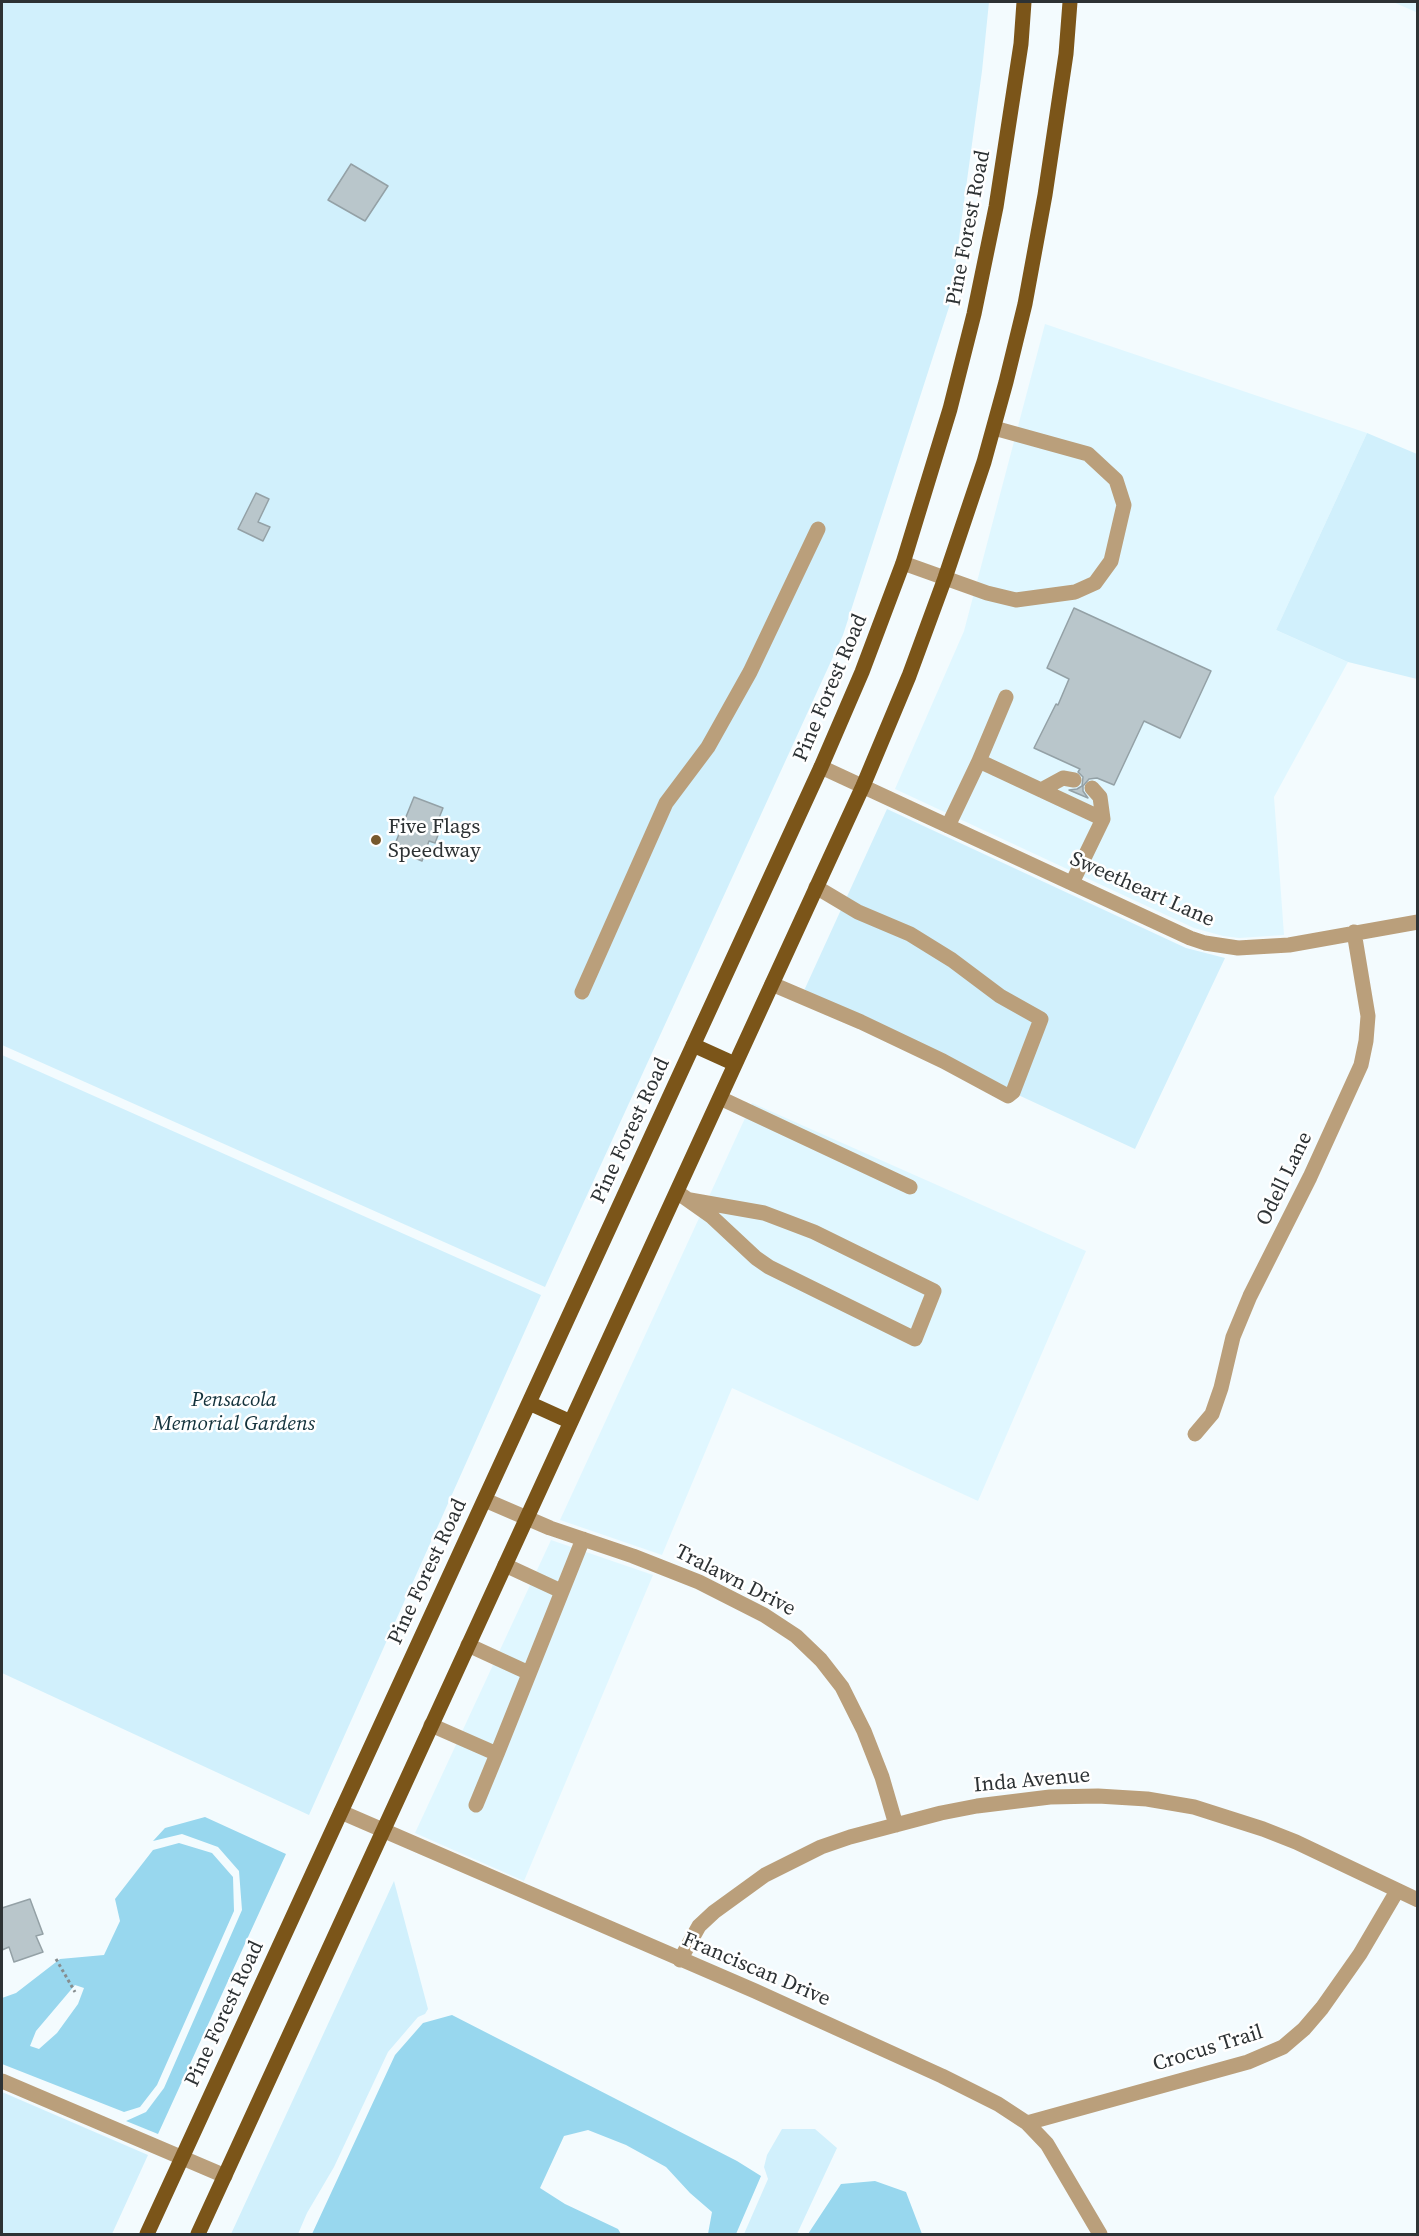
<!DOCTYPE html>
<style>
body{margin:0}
#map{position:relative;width:1419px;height:2236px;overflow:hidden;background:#f3fbfe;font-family:"Source Serif 4",serif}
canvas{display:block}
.frame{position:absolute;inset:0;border:3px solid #2d3234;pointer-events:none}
</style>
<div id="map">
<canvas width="1419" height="2236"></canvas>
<div class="frame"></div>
</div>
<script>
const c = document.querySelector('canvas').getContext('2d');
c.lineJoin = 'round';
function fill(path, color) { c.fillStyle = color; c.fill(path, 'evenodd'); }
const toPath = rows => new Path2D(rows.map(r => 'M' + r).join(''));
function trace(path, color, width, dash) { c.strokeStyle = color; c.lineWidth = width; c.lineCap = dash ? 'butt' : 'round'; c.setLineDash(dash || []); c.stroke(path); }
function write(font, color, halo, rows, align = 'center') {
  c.font = font + ' "Source Serif 4",serif'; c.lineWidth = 5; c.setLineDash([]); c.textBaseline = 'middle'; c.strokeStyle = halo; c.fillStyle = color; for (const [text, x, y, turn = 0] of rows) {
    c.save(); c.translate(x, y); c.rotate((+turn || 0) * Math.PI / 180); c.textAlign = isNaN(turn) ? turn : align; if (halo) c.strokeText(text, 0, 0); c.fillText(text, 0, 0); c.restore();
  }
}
fill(toPath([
 [1393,2,1417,2,1417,8,1416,12],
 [1045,324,1367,433,1276,630,1348,662,1274,797,1284,935,1239,938,1223,936,1194,928,895,789,964,631],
 [752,1103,1086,1251,978,1501,732,1388,662,1555,560,1520],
 [551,1540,653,1575,524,1881,415,1833]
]), '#e0f7ff');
fill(toPath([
 [2,2,989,2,982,71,950,304,843,635,545,1287,2,1045],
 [1367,433,1417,454,1417,679,1348,662,1276,630],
 [887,809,1186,948,1225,958,1135,1149,802,995],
 [2,1055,541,1295,309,1815,2,1673],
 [394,1881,428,2009,425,2014,418,2017,388,2052,334,2167,307,2213,298,2234,231,2234],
 [2,2092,148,2155,112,2234,2,2234],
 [782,2129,815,2129,837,2148,797,2234,744,2234,768,2179,764,2167,767,2155]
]), '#d1f0fc');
fill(toPath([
 [205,1817,286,1854,158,2134,126,2121,146,2112,164,2088,242,1910,239,1871,218,1847,182,1834,153,1841,165,1828],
 [179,1843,212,1853,233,1877,234,1911,157,2085,140,2107,124,2112,2,2064,2,1998,16,1993,60,1959,104,1955,120,1921,115,1899,153,1850],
 [75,1985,84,1988,78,2004,57,2033,39,2049,30,2046,36,2031],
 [452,2015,737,2161,761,2176,736,2234,708,2234,712,2212,690,2193,666,2167,626,2145,588,2130,564,2136,540,2188,565,2204,618,2229,621,2234,312,2234,395,2055,423,2023],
 [875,2181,906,2192,922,2234,808,2234,841,2184]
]), '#98d7ee');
const building = toPath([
 [351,164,388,186,365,221,328,200,351,164],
 [256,493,269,499,258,522,270,527,263,541,238,529,256,493],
 [1074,608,1211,671,1180,738,1144,721,1114,785,1097,778,1089,779,1083,786,1083,791,1088,798,1069,790,1077,789,1082,786,1083,777,1078,772,1080,769,1034,748,1056,704,1058,705,1069,679,1047,668,1074,608],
 [414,797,443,808,435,828,440,830,435,843,429,841,422,861,393,849,414,797],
 [30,1899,43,1934,36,1936,43,1952,14,1962,9,1947,2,1950,2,1908,30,1899]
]);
fill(building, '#b9c6cb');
trace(building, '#94a1a6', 1.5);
trace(toPath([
 [56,1959,75,1992]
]), '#868d8f', 3, [3, 3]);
trace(toPath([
 [903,563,987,593,1016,600,1075,592,1095,583,1111,561,1124,505,1116,480,1088,454,994,428],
 [979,761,1006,697],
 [821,767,1190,938,1205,943,1238,948,1289,945,1418,922],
 [1092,788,1100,797,1103,819],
 [1041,790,1063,778,1074,780],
 [948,826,979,761,1103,819,1072,883],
 [772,984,861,1022,943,1061,1008,1096,1013,1092,1041,1019,1000,996,952,960,910,934,858,912,816,887],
 [582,992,666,803,708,747,750,672,818,529],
 [720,1098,910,1187],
 [677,1192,711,1216,756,1258,769,1267,915,1339,934,1291,814,1232,764,1213,690,1200],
 [1195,1434,1212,1414,1221,1388,1233,1337,1250,1296,1310,1177,1361,1065,1366,1041,1368,1016,1354,932],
 [485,1500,550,1528,633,1556,699,1582,764,1615,796,1636,821,1660,842,1687,864,1731,882,1777,896,1825],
 [505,1565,561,1591],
 [468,1645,529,1673],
 [431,1725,497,1754,583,1539],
 [476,1805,497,1754],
 [341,1812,755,1991,942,2076,998,2104,1027,2123,1047,2144,1100,2234],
 [680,1960,699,1926,714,1912,765,1875,821,1847,850,1837,941,1813,977,1806,1050,1797,1098,1796,1147,1799,1194,1807,1263,1829,1296,1842,1418,1900],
 [2,2081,225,2176],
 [1027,2123,1248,2062,1283,2047,1304,2029,1322,2008,1360,1954,1397,1891]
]), '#ba9f7b', 15);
trace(toPath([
 [693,1045,735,1064],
 [529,1403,571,1422],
 [147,2234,821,767,862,672,903,563,950,409,974,314,996,207,1021,44,1024,2],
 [198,2234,772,984,863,786,909,676,945,578,984,462,1006,382,1025,304,1045,195,1066,54,1070,2]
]), '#7b5519', 15);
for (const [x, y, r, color] of [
 [376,840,6,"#77592d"]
]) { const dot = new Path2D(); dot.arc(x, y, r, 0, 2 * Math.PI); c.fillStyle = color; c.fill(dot); trace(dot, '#fff', 2); }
write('21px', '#2d3234', '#fff', [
 ["Pine Forest Road",969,228,-79],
 ["Pine Forest Road",831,688,-67],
 ["Sweetheart Lane",1142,890,24],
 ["Pine Forest Road",631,1131,-65],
 ["Odell Lane",1285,1179,-64],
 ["Pine Forest Road",428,1572,-65],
 ["Tralawn Drive",735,1581,27],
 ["Inda Avenue",1032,1781,-5],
 ["Franciscan Drive",756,1970,23],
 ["Pine Forest Road",225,2014,-65],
 ["Crocus Trail",1208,2049,-17]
]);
write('21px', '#2d3234', '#fff', [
 ["Five Flags",388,828],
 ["Speedway",388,852]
], 'left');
write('italic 21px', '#13323c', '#fff', [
 ["Pensacola",234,1401],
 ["Memorial Gardens",234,1425]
]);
</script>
